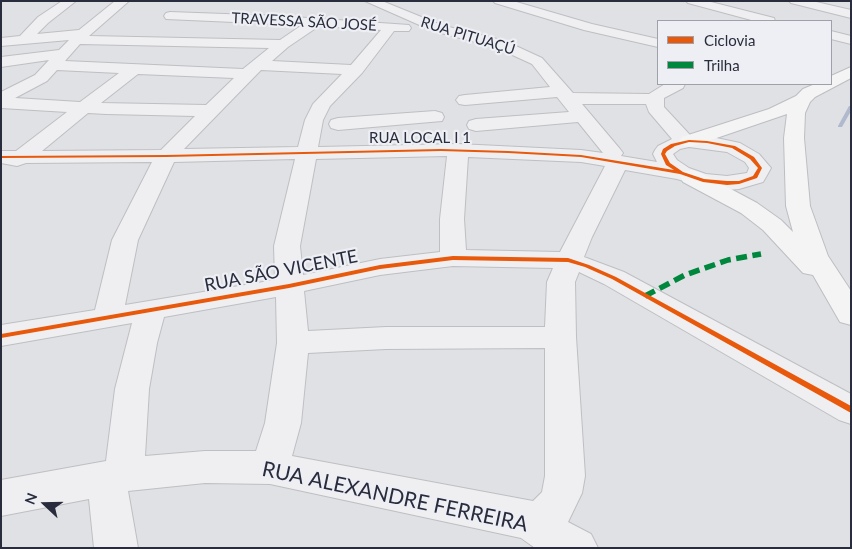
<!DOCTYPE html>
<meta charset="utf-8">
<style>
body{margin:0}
#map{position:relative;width:852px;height:549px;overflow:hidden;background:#e0e1e4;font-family:Lato,sans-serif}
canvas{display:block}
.frame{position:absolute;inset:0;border:2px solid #292c3c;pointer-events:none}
.legend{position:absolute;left:657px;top:20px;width:175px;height:65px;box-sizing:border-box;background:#edeff4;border:1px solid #9fa1aa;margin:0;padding:6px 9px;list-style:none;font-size:15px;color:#292c3c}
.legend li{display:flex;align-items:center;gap:10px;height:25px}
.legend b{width:25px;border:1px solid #9fa1aa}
.north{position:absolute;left:20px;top:479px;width:50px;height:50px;-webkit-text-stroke:4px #edeff4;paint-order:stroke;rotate:291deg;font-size:14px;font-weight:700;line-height:20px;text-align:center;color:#292c3c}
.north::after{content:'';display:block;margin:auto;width:18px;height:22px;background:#292c3c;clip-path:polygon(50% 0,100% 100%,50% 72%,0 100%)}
</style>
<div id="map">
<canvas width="852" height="549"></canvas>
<div class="frame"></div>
<ul class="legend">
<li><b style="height:6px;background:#e8590c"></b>Ciclovia</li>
<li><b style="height:6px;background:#00873e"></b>Trilha</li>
</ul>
<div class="north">N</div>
</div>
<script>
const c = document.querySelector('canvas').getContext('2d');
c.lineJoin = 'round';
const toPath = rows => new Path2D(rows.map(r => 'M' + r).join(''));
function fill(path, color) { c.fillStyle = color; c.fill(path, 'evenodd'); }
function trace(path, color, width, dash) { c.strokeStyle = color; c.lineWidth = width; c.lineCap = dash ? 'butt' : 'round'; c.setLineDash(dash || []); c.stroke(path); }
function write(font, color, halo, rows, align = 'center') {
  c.font = font + ' Lato,sans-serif'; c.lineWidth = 4.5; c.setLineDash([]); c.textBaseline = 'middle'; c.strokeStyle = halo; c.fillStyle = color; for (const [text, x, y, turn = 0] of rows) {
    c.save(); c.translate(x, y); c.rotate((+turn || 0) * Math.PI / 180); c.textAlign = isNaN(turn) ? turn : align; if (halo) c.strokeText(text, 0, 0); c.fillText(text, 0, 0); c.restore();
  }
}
fill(toPath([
 [849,106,851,106,851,111,842,127,838,127,838,126,849,106]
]), '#b0b9cd');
const minor = toPath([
 [62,1,76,1,48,23,37,34,79,30,115,1,129,1,89,36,280,40,302,25,166,19,164,16,166,13,170,12,279,16,409,25,411,28,409,31,394,31,362,73,330,106,323,120,318,147,458,144,581,150,603,153,578,122,476,131,469,129,467,125,469,121,476,119,569,112,557,97,465,105,459,104,456,100,459,96,465,95,550,87,532,64,495,47,433,31,365,1,382,1,441,25,505,41,542,58,573,93,649,94,665,84,685,84,683,88,664,98,664,107,690,135,707,136,740,143,759,154,771,168,766,177,763,182,739,189,727,190,703,187,677,179,625,170,592,237,584,257,624,272,851,394,851,424,839,420,604,284,579,272,575,282,576,337,585,476,582,493,568,522,591,534,598,548,535,548,521,538,270,484,205,483,128,491,138,548,94,548,89,499,1,516,1,480,106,461,115,389,132,323,1,346,1,325,95,310,112,240,152,162,26,163,17,166,1,163,1,151,16,151,67,112,1,108,1,92,35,75,49,60,1,67,1,57,59,50,69,40,1,46,1,38,20,36,38,17,62,1],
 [319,26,381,30,351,65,272,61,288,47,319,26],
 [80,44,269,48,243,69,65,61,80,44],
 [57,70,119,73,80,102,15,98,47,81,57,70],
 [261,70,342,74,313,104,305,120,298,147,184,149,261,70],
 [138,74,234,78,206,105,101,103,138,74],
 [582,104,646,104,649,112,672,139,658,146,655,150,653,154,657,162,621,156,623,153,620,149,582,104],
 [88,113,106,114,195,116,161,150,42,151,88,113],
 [689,147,727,152,745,162,749,168,747,173,727,176,706,174,689,168,677,160,673,154,680,149,689,147],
 [447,156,440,219,440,252,380,259,303,275,300,246,316,159,447,156],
 [468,157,581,162,605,166,560,252,466,250,464,219,468,157],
 [295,159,274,246,275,280,125,305,138,240,174,162,295,159],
 [453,266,553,268,547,282,545,327,386,327,308,331,304,291,380,275,453,266],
 [276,297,277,343,265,423,256,451,205,451,145,456,149,389,157,343,164,317,276,297],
 [545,348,545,476,542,492,533,501,292,456,301,423,308,353,386,349,545,348],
 [493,1,513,1,592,24,658,39,658,47,584,30,495,3,493,1],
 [686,1,707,1,774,18,775,21,755,21,688,3,686,1],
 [789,1,812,1,851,10,851,18,791,3,789,1],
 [831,31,851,36,851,44,831,39,831,31],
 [435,111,442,113,444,117,442,121,338,130,331,128,329,124,331,120,338,118,435,111]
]);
const major = toPath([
 [851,67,851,78,815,97,810,102,805,113,804,138,810,206,828,256,851,291,851,325,840,322,813,275,803,273,763,230,741,213,683,182,680,177,683,172,691,170,699,172,757,203,781,220,793,232,786,206,784,138,787,114,696,145,689,147,682,145,679,141,682,137,769,109,796,96,803,89,815,84,831,84,831,76,851,67]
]);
trace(minor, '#bebfc2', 2);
trace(major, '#bdbec2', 2);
fill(minor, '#efeff1');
fill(major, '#f4f4f5');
trace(toPath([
 [645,296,685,275,728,260,761,254]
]), '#00873e', 5.5, [11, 5.5]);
fill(toPath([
 [689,140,707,141,735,146,754,157,762,168,757,178,739,184,727,185,703,182,680,174,581,157,508,153,441,151,166,157,1,158,1,156,166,155,441,149,508,151,581,155,674,170,666,165,661,154,663,149,671,144,689,140],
 [689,142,707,143,732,148,750,159,758,168,753,176,739,181,727,181,704,179,683,172,670,163,665,154,667,151,675,146,689,142],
 [453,256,568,258,589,265,616,277,851,406,851,413,612,279,585,267,568,262,453,260,380,269,289,288,1,338,1,334,289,284,380,265,453,256]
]), '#e8590c');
write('15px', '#292c3c', '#edeff4', [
 ["TRAVESSA SÃO JOSÉ",304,22,3],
 ["RUA PITUAÇÚ",468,36,17],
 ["RUA LOCAL I 1",420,138]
]);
write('18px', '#292c3c', '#edeff4', [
 ["RUA SÃO VICENTE",281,271,-11]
]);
write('21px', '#292c3c', '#edeff4', [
 ["RUA ALEXANDRE FERREIRA",395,497,12]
]);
</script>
